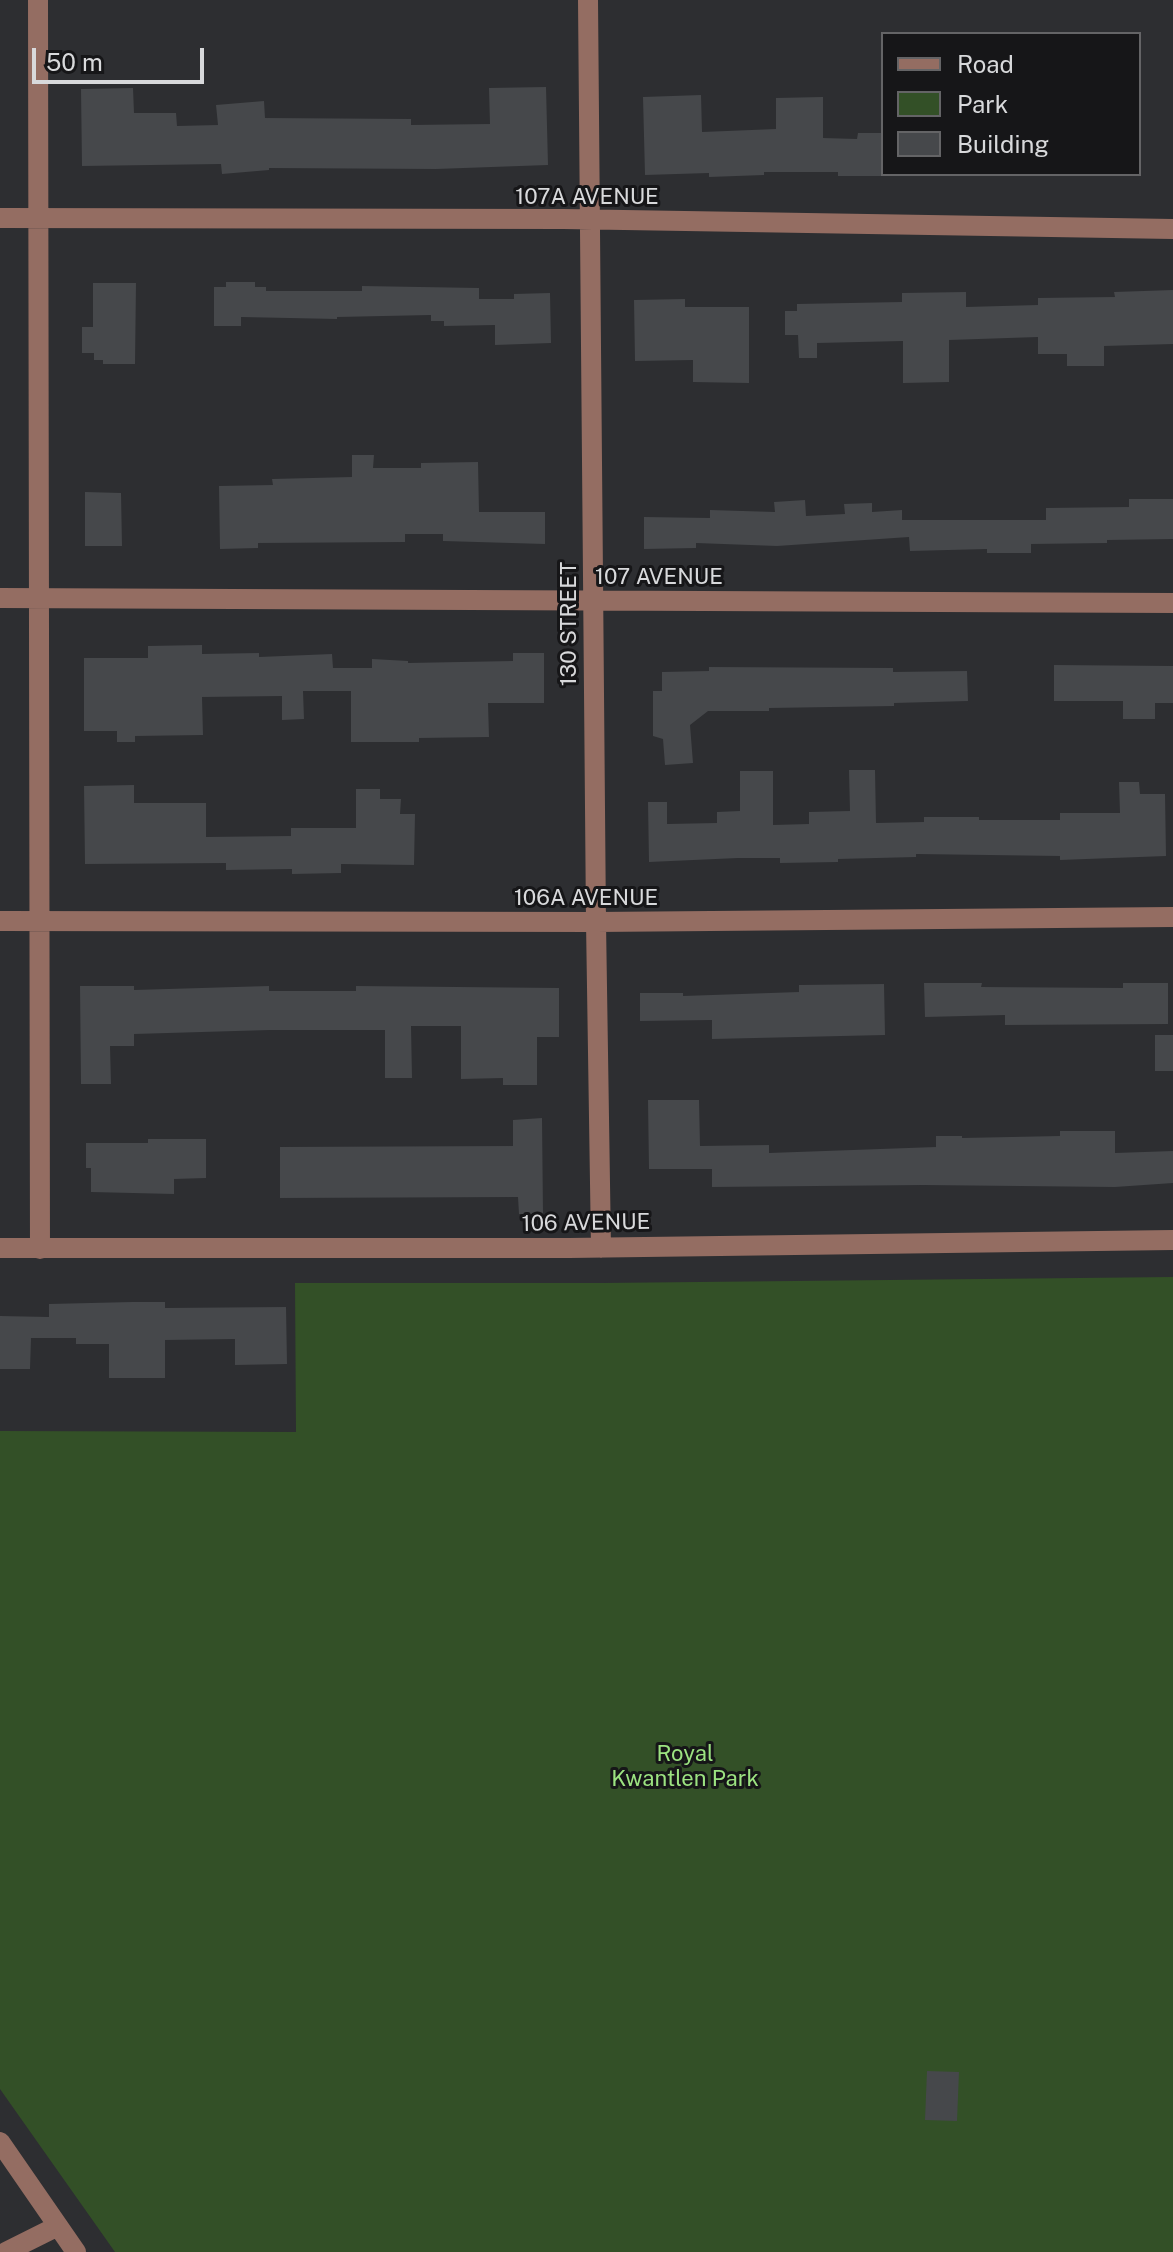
<!DOCTYPE html>
<style>
body{margin:0}
#map{position:relative;width:1173px;height:2252px;overflow:hidden;background:#2d2e31;font-family:"Public Sans",sans-serif}
canvas{display:block}
.legend{position:absolute;left:881px;top:32px;width:260px;height:144px;box-sizing:border-box;background:#161618;border:2px solid #646466;margin:0;padding:10px 14px;list-style:none;font-size:24px;color:#d8d9db}
.legend li{display:flex;align-items:center;gap:16px;height:40px}
.legend b{width:40px;border:2px solid #646466}
.scale{position:absolute;left:32px;top:48px;width:172px;height:36px;box-sizing:border-box;border:4px solid #d8d9db;border-top:0;padding-left:10px;font-size:24px;line-height:28px;white-space:nowrap;color:#d8d9db;-webkit-text-stroke:6px #161618;paint-order:stroke}
</style>
<div id="map">
<canvas width="1173" height="2252"></canvas>
<ul class="legend">
<li><b style="height:10px;background:#946d62"></b>Road</li>
<li><b style="height:22px;background:#335027"></b>Park</li>
<li><b style="height:22px;background:#46484b"></b>Building</li>
</ul>
<div class="scale">50 m</div>
</div>
<script>
const c = document.querySelector('canvas').getContext('2d');
c.lineJoin = 'round';
function fill(path, color) { c.fillStyle = color; c.fill(path, 'evenodd'); }
const toPath = rows => new Path2D(rows.map(r => 'M' + r).join(''));
function trace(path, color, width, dash) { c.strokeStyle = color; c.lineWidth = width; c.lineCap = dash ? 'butt' : 'round'; c.setLineDash(dash || []); c.stroke(path); }
function write(font, color, halo, rows, align = 'center') {
  c.font = font + ' "Public Sans",sans-serif'; c.lineWidth = 6; c.setLineDash([]); c.textBaseline = 'middle'; c.strokeStyle = halo; c.fillStyle = color; for (const [text, x, y, turn = 0] of rows) {
    c.save(); c.translate(x, y); c.rotate((+turn || 0) * Math.PI / 180); c.textAlign = isNaN(turn) ? turn : align; if (halo) c.strokeText(text, 0, 0); c.fillText(text, 0, 0); c.restore();
  }
}
fill(toPath([
 [1173,1277,1173,2252,115,2252,0,2089,0,1431,296,1432,295,1283,603,1283]
]), '#335027');
fill(toPath([
 [546,87,548,165,436,169,269,168,269,170,222,174,221,164,82,166,81,89,133,88,134,113,176,113,177,126,218,125,216,105,264,101,265,118,411,119,411,125,490,124,489,88],
 [701,95,702,132,776,129,776,98,823,97,823,138,857,139,858,133,883,133,883,176,838,176,838,172,764,172,764,175,709,177,709,173,645,175,643,97],
 [226,282,255,282,255,287,266,287,266,291,362,291,362,286,479,288,479,299,514,299,514,294,550,293,551,343,495,345,495,325,444,326,444,321,431,321,431,315,337,317,337,319,241,317,241,326,214,326,214,287,226,287],
 [93,283,136,283,135,364,103,364,103,360,94,360,94,353,82,353,82,327,93,327],
 [1173,290,1173,344,1104,346,1104,366,1067,366,1067,354,1038,354,1038,337,949,340,949,382,903,383,903,341,817,343,817,358,799,358,798,335,785,335,785,311,797,311,797,304,902,302,902,293,966,292,966,307,1038,305,1038,298,1115,297,1114,292],
 [685,299,685,307,749,307,749,383,693,382,693,360,635,361,634,300],
 [352,455,374,455,373,468,421,468,421,463,478,462,479,512,545,512,545,544,443,541,443,534,405,534,405,542,258,543,258,548,220,549,219,486,273,485,272,479,352,477],
 [85,492,121,493,122,546,85,546],
 [1129,499,1173,499,1173,539,1107,540,1107,543,1031,544,1031,553,987,553,987,549,910,551,909,537,777,546,696,543,696,548,644,549,644,517,710,518,710,510,775,512,774,502,805,500,806,516,845,514,844,504,872,503,872,512,902,510,902,520,1046,520,1046,508,1129,507],
 [202,645,202,654,259,653,259,657,332,654,333,668,372,668,372,659,408,661,408,663,513,661,513,653,544,653,544,703,488,703,489,737,419,738,419,742,351,742,351,691,303,691,304,719,282,720,282,696,202,697,203,735,135,736,135,742,117,742,117,731,84,731,84,658,148,658,148,646],
 [1054,665,1173,666,1173,703,1155,703,1155,719,1123,719,1123,701,1054,701],
 [709,667,893,668,893,672,967,671,968,701,894,703,894,706,769,708,769,711,708,711,690,725,693,763,665,765,663,739,653,736,653,691,662,691,662,672,709,671],
 [849,770,875,770,876,823,924,822,924,817,979,817,979,820,1060,820,1060,813,1120,813,1119,782,1139,782,1140,794,1165,794,1166,856,1060,860,1060,856,916,854,916,857,838,859,838,862,780,863,780,858,738,858,649,862,648,802,667,802,667,824,717,823,717,812,740,811,740,771,773,771,773,825,809,824,809,812,850,811],
 [134,785,134,803,206,803,206,837,291,836,291,828,356,828,356,789,380,789,380,799,401,799,400,814,415,814,414,865,341,864,341,873,292,874,292,869,226,870,226,863,85,864,84,786],
 [924,983,982,983,981,987,1123,988,1123,983,1168,983,1168,1024,1005,1025,1005,1015,925,1017],
 [884,984,885,1035,712,1039,712,1020,640,1021,640,993,683,993,683,996,799,992,799,985],
 [80,986,134,986,134,990,269,986,269,991,356,991,356,986,559,988,559,1037,537,1037,537,1085,503,1085,503,1078,461,1079,461,1026,411,1026,412,1078,385,1078,385,1030,270,1030,134,1034,134,1046,110,1046,111,1084,81,1084],
 [1155,1035,1173,1035,1173,1071,1155,1071],
 [648,1100,699,1100,700,1146,769,1145,769,1153,936,1147,936,1136,962,1136,962,1138,1060,1136,1060,1131,1115,1131,1115,1153,1173,1151,1173,1183,1115,1187,923,1185,712,1187,712,1169,649,1169],
 [542,1118,543,1214,519,1214,518,1197,280,1198,280,1147,513,1146,513,1120],
 [148,1139,206,1139,206,1178,174,1179,174,1194,91,1192,91,1168,86,1168,86,1143,148,1143],
 [132,1302,165,1302,165,1308,286,1307,287,1364,235,1365,235,1339,165,1340,165,1378,109,1378,109,1344,76,1344,76,1338,31,1338,30,1369,0,1369,0,1316,49,1317,49,1304],
 [927,2071,959,2072,957,2121,925,2120]
]), '#46484b');
trace(toPath([
 [38,0,40,1249],
 [588,0,596,922,601,1248],
 [0,218,563,219,1173,229],
 [0,598,1173,603],
 [0,921,596,922,1173,917],
 [0,1248,569,1248,1173,1240],
 [0,2142,76,2252],
 [6,2252,58,2226]
]), '#946d62', 20);
write('22px', '#d8d9db', '#161618', [
 ["107A AVENUE",587,197],
 ["107 AVENUE",659,577],
 ["130 STREET",569,624,-90],
 ["106A AVENUE",586,898],
 ["106 AVENUE",586,1223,-1]
]);
write('22px', '#9ce381', '#161618', [
 ["Royal",685,1754],
 ["Kwantlen Park",685,1779]
]);
</script>
